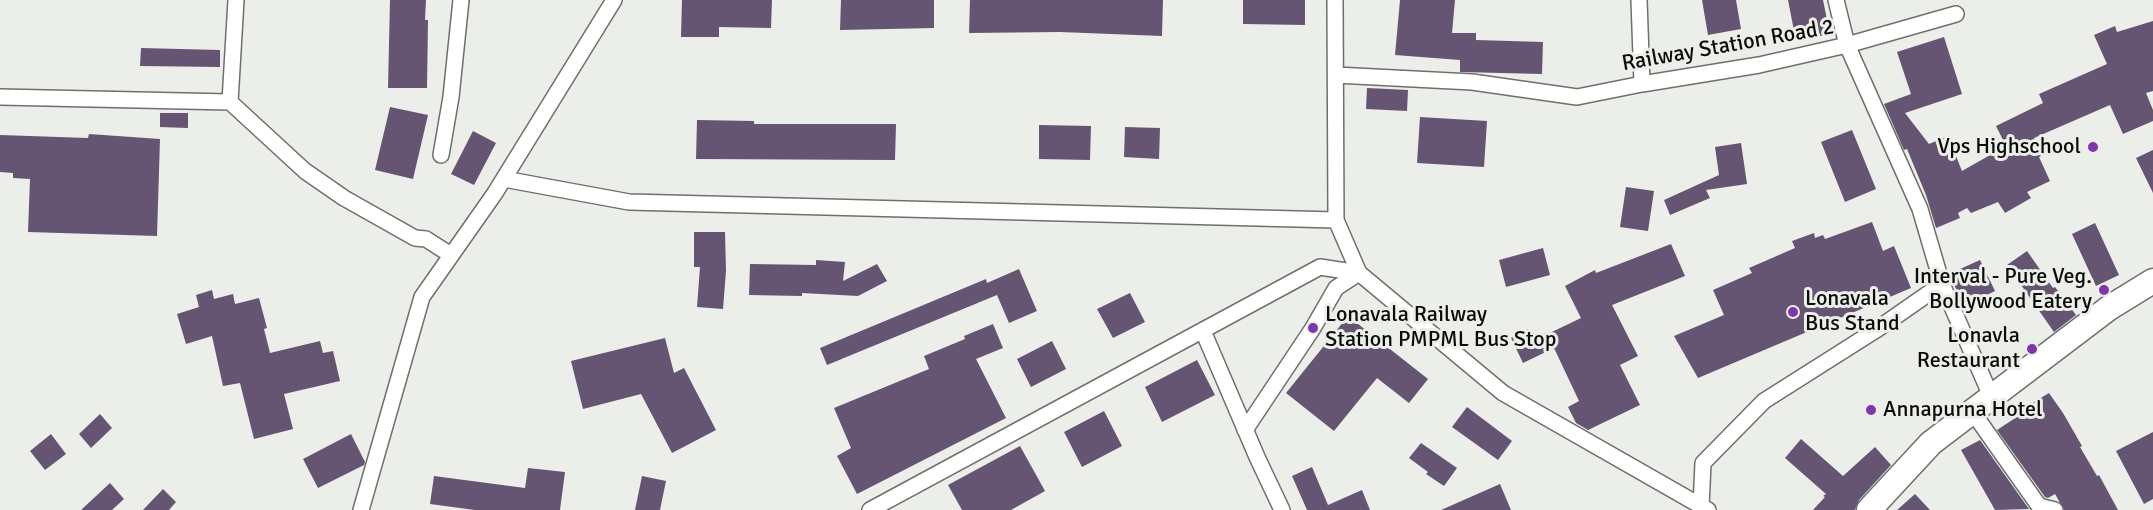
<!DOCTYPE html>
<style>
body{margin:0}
canvas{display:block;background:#ebeee9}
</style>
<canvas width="2153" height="510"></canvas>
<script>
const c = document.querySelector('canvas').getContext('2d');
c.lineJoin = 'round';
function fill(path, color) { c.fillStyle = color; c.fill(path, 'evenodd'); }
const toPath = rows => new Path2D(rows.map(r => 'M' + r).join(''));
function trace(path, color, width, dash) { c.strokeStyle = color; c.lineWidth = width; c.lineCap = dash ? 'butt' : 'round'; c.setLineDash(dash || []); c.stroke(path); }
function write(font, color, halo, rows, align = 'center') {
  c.font = font + ' Signika,sans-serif'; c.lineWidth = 6; c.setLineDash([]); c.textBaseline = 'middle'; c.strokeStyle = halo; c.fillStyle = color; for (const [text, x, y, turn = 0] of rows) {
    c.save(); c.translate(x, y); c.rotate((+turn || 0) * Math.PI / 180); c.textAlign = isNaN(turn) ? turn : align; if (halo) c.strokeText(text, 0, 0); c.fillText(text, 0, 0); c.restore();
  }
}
fill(toPath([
 [390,0,426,0,425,20,428,20,427,88,388,88],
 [682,0,772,0,771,28,719,27,719,37,681,37],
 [841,0,934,0,934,28,840,30],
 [970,0,1163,0,1162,36,1060,32,969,33],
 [1243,0,1305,0,1305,25,1243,24],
 [1400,0,1455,0,1452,33,1476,33,1476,40,1543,42,1542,74,1460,72,1460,60,1395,55],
 [1702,0,1736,0,1741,29,1708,35],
 [1788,0,1823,0,1830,34,1796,41],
 [2153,21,2153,91,2146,93,2153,110,2153,121,2123,134,2110,105,2034,138,2043,155,2039,157,2050,181,2027,192,2031,198,2005,213,1998,202,1971,213,1967,208,1958,213,1960,218,1936,228,1926,195,1907,149,1904,150,1884,104,1911,94,1897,52,1944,37,1962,94,1905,113,1929,144,1948,136,1962,171,2006,146,1996,126,2043,103,2039,94,2107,64,2094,35,2115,26,2117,32],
 [141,48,220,50,220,67,140,66],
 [1367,88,1408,90,1407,111,1366,109],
 [390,107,428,115,413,179,375,170],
 [160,113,188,113,188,128,160,127],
 [1420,117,1487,121,1484,167,1417,163],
 [697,120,754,121,754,124,896,124,895,160,696,159],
 [1039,125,1091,126,1090,160,1039,159],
 [1125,127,1160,128,1159,159,1124,157],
 [1852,130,1876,189,1845,202,1821,142],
 [473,131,496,143,474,185,451,174],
 [89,134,160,139,157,236,28,232,30,179,13,178,13,173,0,172,0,135,88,138],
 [1741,143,1747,184,1706,190,1710,198,1670,215,1664,200,1719,175,1715,147],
 [2153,150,2153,193,2136,158],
 [1626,187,1654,191,1648,231,1620,227],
 [1872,222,1883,251,1894,246,1911,288,1698,378,1674,336,1724,315,1713,290,1752,273,1749,268,1795,248,1792,241,1814,233,1815,238,1823,235,1825,239],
 [2095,223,2119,275,2096,286,2072,234],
 [694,232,725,232,726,271,723,309,697,307,700,267,694,267],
 [1671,244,1685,276,1612,305,1638,356,1620,365,1640,405,1588,430,1576,423,1568,407,1579,401,1554,348,1523,363,1511,338,1528,329,1533,341,1581,318,1565,286,1595,270,1596,273],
 [1543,248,1550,275,1506,287,1499,260],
 [2027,251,2053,288,2055,287,2076,315,2054,332,2007,265],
 [816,260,845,262,843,281,877,264,887,281,858,296,802,293,802,296,749,295,750,264,816,265],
 [1980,260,1995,291,1964,306,1949,274],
 [1019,269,1037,311,1009,323,997,295,827,365,820,348,986,279,987,283],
 [212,290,214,299,233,294,235,304,259,298,267,328,264,329,270,353,320,341,323,353,333,351,340,381,284,394,293,429,254,439,240,383,223,386,212,336,186,344,177,314,199,307,196,295],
 [1130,293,1145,322,1113,338,1097,309],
 [1348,316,1428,379,1409,403,1377,378,1334,431,1286,393],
 [993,324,1003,348,976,359,1006,418,857,494,837,456,851,448,834,408,929,369,924,356,965,339,964,336],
 [665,338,674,373,684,368,716,430,672,453,641,394,583,409,571,361],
 [1052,341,1066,369,1031,387,1017,359],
 [1197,360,1215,395,1162,422,1145,387],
 [2049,393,2063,413,2082,446,2080,447,2097,476,2099,475,2118,510,2064,510,2055,494,2048,498,2045,497,1997,430,2026,411,2024,408],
 [1467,407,1512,441,1498,460,1452,427],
 [1104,411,1122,446,1082,467,1064,432],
 [100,414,112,428,91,448,79,434],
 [2153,432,2153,499,2144,504,2116,451],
 [51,434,66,454,45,470,30,451],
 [351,434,365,462,364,465,318,488,303,459],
 [1801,439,1843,476,1875,447,1891,465,1859,500,1855,510,1813,510,1825,497,1823,496,1826,494,1785,458],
 [1980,440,2029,509,1995,510,1961,450],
 [1421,443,1457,468,1444,486,1426,474,1428,472,1409,458],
 [1020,446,1045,491,1011,510,962,510,948,485],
 [1312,467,1328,505,1362,490,1370,510,1307,510,1292,476],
 [528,468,565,472,560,510,475,510,430,504,434,476,525,488],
 [642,476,666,481,660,510,635,510],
 [110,483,124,499,112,510,81,510],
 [1500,484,1511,510,1441,510],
 [163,489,176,502,169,510,143,510],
 [1915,494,1930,510,1897,510]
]), '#655573');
const minor = toPath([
 [1335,0,1336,220,1359,273,1503,393,1708,510],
 [1639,0,1642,84],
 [1836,0,1847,45,1956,14],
 [1336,75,1472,82,1577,97,1642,84,1759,65,1847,45,1920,209,1942,284,1994,403],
 [0,97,230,102,305,171,344,198,415,238,426,239,451,255],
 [230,102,236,0],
 [441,155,451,97,461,0],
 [504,179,629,202,1336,220],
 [1203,331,1257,457,1282,510],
 [1979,421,2039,506,2055,510],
 [1245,430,1313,328,1336,288,1359,273],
 [1701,507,1703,463,1764,401,1876,330,1942,284],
 [361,510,422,297,495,193,614,0],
 [870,510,1320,267,1359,273]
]);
const trunk = toPath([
 [1869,510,1931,443,2109,308,2153,281]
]);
trace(minor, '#6d706b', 18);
trace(trunk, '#6d706b', 27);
trace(minor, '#fff', 15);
trace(trunk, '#fff', 24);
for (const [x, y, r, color] of [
 [2093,147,6,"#7d37ab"],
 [2104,290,6,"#7d37ab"],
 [1793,312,6,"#7d37ab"],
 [1313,328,6,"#7d37ab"],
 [2032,349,6,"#7d37ab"],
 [1871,410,6,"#7d37ab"]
]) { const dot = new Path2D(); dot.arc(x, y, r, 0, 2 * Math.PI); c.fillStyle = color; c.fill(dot); trace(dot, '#ebeee9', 2); }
write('22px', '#0b0c0a', '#ebeee9', [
 ["Railway Station Road 2",1728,46,-10]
]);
write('22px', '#0b0c0a', '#ebeee9', [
 ["Vps Highschool",2081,147],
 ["Interval - Pure Veg.",2092,277],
 ["Bollywood Eatery",2092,302],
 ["Lonavala",1805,299,"left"],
 ["Bus Stand",1805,324,"left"],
 ["Lonavala Railway",1325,315,"left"],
 ["Station PMPML Bus Stop",1325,340,"left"],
 ["Lonavla",2020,336],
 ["Restaurant",2020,361],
 ["Annapurna Hotel",1883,410,"left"]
], 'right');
</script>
